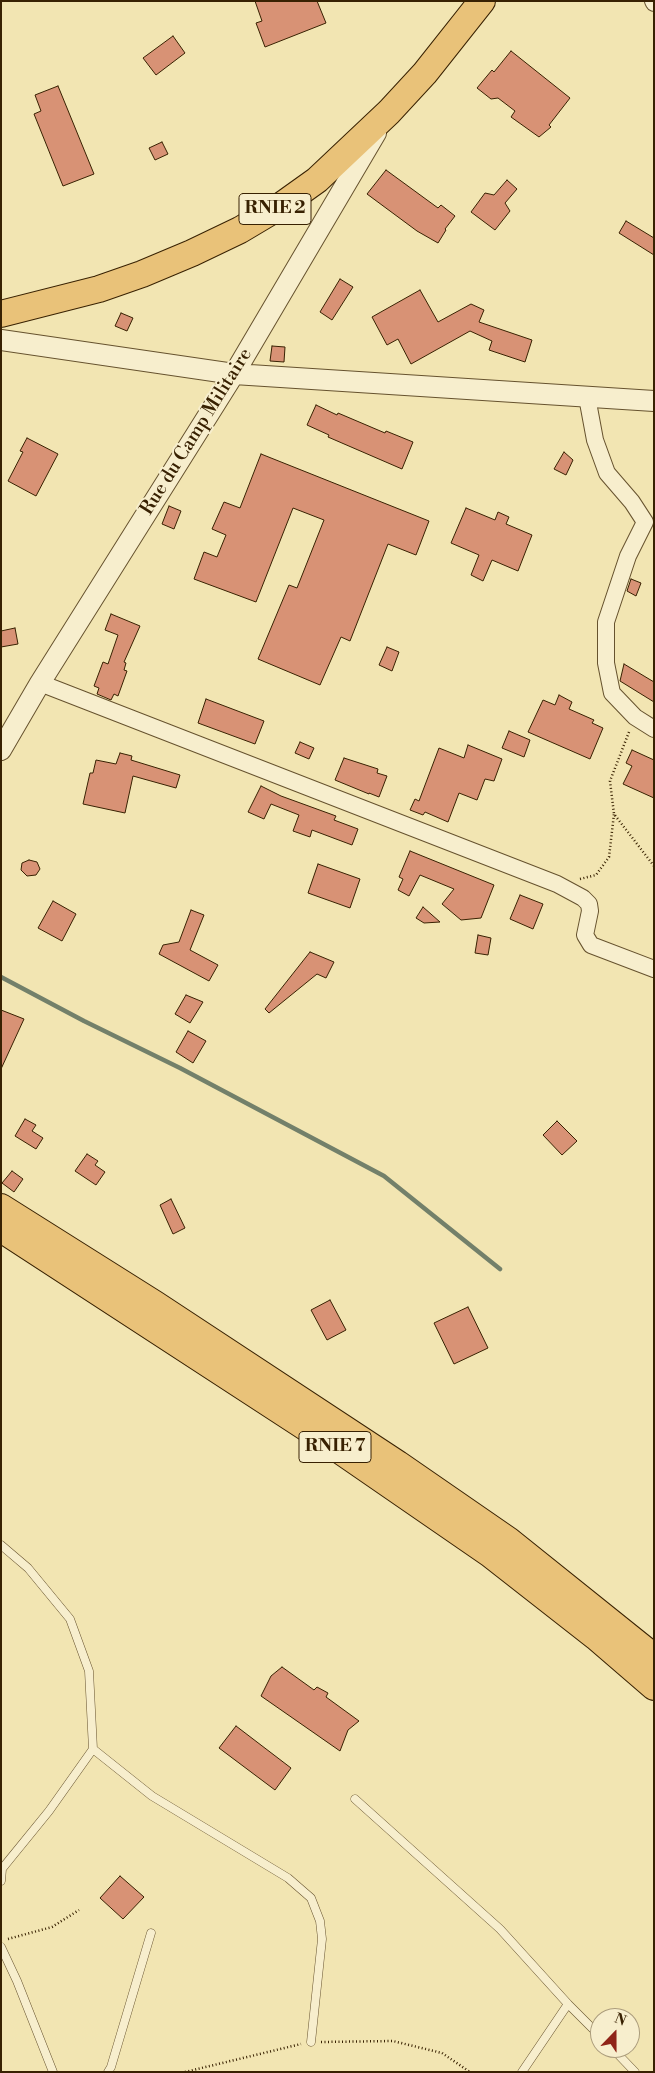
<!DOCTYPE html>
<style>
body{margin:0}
#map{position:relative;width:655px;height:2073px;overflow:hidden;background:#f2e5b2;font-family:"Libre Bodoni",serif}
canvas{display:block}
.frame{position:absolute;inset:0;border:2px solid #382102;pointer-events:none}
.north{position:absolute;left:590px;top:2008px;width:50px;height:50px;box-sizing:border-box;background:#f7eecd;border:1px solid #ab9c7c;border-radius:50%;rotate:22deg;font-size:14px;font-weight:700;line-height:20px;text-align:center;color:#382102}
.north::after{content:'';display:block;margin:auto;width:18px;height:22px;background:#8f2418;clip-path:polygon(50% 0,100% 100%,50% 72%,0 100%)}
</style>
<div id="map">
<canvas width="655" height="2073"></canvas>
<div class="frame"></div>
<div class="north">N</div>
</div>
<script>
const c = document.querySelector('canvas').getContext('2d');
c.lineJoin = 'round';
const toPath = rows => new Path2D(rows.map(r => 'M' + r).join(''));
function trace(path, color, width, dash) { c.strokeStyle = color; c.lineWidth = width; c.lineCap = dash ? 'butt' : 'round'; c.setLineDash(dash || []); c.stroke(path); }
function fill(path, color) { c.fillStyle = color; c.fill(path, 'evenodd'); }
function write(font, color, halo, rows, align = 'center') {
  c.font = font + ' "Libre Bodoni",serif'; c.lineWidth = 4; c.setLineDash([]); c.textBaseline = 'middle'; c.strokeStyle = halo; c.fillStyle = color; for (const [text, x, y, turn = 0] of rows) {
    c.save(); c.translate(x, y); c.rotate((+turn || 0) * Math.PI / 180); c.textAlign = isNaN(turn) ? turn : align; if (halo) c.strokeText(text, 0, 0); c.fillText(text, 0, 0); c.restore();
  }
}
trace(toPath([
 [1,977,84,1021,180,1068,384,1176,500,1269]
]), '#73806a', 4.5);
const building = toPath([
 [255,1,317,1,326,23,265,47,256,23,262,21,255,1],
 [173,36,185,53,156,75,143,58,173,36],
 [511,51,570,98,549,125,551,127,539,137,511,117,515,111,498,98,491,99,477,88,492,70,494,72,511,51],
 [58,86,94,174,63,186,34,114,41,111,35,95,58,86],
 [162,142,168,154,155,160,149,148,162,142],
 [386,170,438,208,441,205,455,216,445,229,446,230,438,243,417,231,367,194,386,170],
 [507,180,517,189,505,203,510,211,495,230,471,212,485,193,494,195,507,180],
 [626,221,654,238,654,255,619,233,626,221],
 [340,279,353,287,332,320,320,312,340,279],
 [420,290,438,322,471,304,484,310,479,322,532,340,525,362,489,350,492,341,470,331,411,364,398,339,387,345,372,317,420,290],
 [121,313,133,318,127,331,115,326,121,313],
 [272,346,285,347,284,362,270,361,272,346],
 [316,405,337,415,338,413,385,433,386,431,413,442,402,469,328,437,329,435,307,425,316,405],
 [27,438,58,454,36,496,8,481,23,452,20,451,27,438],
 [564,452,573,460,566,475,554,469,564,452],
 [261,454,429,521,416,555,388,544,350,641,341,637,320,685,258,659,289,585,297,588,324,520,293,508,256,602,194,579,204,552,217,557,226,535,212,529,224,502,240,508,261,454],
 [169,506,181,511,174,529,162,524,169,506],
 [466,508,495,520,498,512,509,517,506,524,532,535,518,571,492,560,483,581,471,575,479,555,451,543,466,508],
 [631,579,641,583,636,596,627,591,631,579],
 [111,614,140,626,124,662,126,663,124,670,127,671,118,696,114,694,111,700,97,694,99,688,94,686,103,662,108,664,118,635,105,630,111,614],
 [15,628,18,644,1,647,1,631,15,628],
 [387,647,399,652,392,671,379,665,387,647],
 [624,664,654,682,654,702,620,681,624,664],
 [559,695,572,702,569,709,594,720,592,723,603,728,590,759,528,732,543,700,555,705,559,695],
 [206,699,264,721,255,744,198,723,206,699],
 [509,731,530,740,524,757,502,748,509,731],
 [300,742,314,748,309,759,295,753,300,742],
 [468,745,502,759,494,781,485,779,477,800,459,793,448,822,425,812,423,815,410,810,415,799,419,801,439,748,464,758,468,745],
 [632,750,654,760,654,798,623,784,632,766,626,763,632,750],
 [120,753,132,756,131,760,180,775,176,788,133,776,125,813,83,804,90,773,93,773,96,760,116,764,120,753],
 [344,758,378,769,377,773,387,776,379,797,369,793,369,794,335,780,344,758],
 [261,786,281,796,336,816,334,820,358,829,352,845,312,830,310,837,293,831,299,815,271,804,264,819,248,812,261,786],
 [410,851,494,885,481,918,461,920,442,904,454,889,420,875,409,896,398,890,403,879,399,877,410,851],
 [29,860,37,862,40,869,36,875,27,876,21,870,22,863,29,860],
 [318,864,360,879,350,908,308,893,318,864],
 [520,895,543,904,533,929,510,919,520,895],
 [53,901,76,914,62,941,38,928,53,901],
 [423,907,440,922,424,923,416,918,423,907],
 [191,910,204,915,190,950,218,965,209,981,159,954,163,945,179,942,191,910],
 [478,935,491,938,488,955,475,953,478,935],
 [310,952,334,962,326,978,317,974,269,1013,265,1009,310,952],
 [186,995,203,1002,190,1023,175,1014,186,995],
 [1,1010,24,1019,1,1069,1,1010],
 [188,1031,206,1041,193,1063,176,1052,188,1031],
 [25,1119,36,1125,32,1131,43,1138,36,1149,15,1136,25,1119],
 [557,1121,577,1141,562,1155,543,1135,557,1121],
 [87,1154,98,1161,95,1165,105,1172,96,1185,75,1171,87,1154],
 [12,1171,23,1179,14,1192,2,1183,12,1171],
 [171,1199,185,1228,173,1234,160,1205,171,1199],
 [330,1300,346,1330,327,1340,311,1310,330,1300],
 [468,1307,488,1348,454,1364,434,1323,468,1307],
 [282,1667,314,1690,317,1687,328,1693,326,1697,359,1721,348,1730,340,1751,261,1696,271,1676,282,1667],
 [236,1726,291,1768,275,1790,219,1748,236,1726],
 [120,1876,144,1897,123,1919,100,1898,120,1876]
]);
fill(building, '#d89275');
trace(building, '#382102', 1);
const service = toPath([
 [1,1545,28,1568,70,1619,89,1671,93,1749,49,1811,1,1870],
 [93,1749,152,1796,288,1878,311,1898,320,1921,322,1939,311,2042],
 [355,1799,500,1929,568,2004],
 [1,1881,2,1869],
 [1,1947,17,1981,53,2072],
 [612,2048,635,2072],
 [108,2072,111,2067,151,1933],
 [522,2072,568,2004,600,2036]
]);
const minor = toPath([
 [653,1,654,3],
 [587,397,595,440,607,473,632,502,645,522],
 [645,522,628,556,606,622,606,663,612,693,635,717,654,729],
 [40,683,557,884,583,898,589,904,590,911,585,935,591,945,654,969]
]);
const tertiary = toPath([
 [1,340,234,374,654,401],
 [1,750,40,683,234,374,376,133]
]);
const primary = toPath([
 [1,314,99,289,142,274,192,253,240,230,282,205,317,180,389,112,425,73,482,1],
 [1,1207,155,1304,398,1464,508,1540,654,1657],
 [1,1229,316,1434,490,1554,596,1637,654,1687]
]);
trace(service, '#66522e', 9);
trace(minor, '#66522e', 18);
trace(tertiary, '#66522e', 22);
trace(primary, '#382102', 28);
trace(toPath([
 [629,732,610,781,614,814,654,866],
 [580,879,596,875,609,857,614,814],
 [8,1939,52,1927,79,1910],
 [321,2042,393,2041,442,2053,470,2072],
 [185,2072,301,2044]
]), '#382102', 2.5, [1, 2.5]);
trace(service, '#f7eecd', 8);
trace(minor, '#f7eecd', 16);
trace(tertiary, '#f7eecd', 20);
trace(primary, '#e9c279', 26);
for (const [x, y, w] of [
 [275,209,72],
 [335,1447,72]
]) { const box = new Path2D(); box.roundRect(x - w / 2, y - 15.5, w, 31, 4); c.fillStyle = '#f7eecd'; c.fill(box); trace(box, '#382102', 1); }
write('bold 18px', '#382102', null, [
 ["RNIE 2",275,209],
 ["RNIE 7",335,1447]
]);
write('19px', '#382102', '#f7eecd', [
 ["Rue du Camp Militaire",197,432,-58]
]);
</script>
